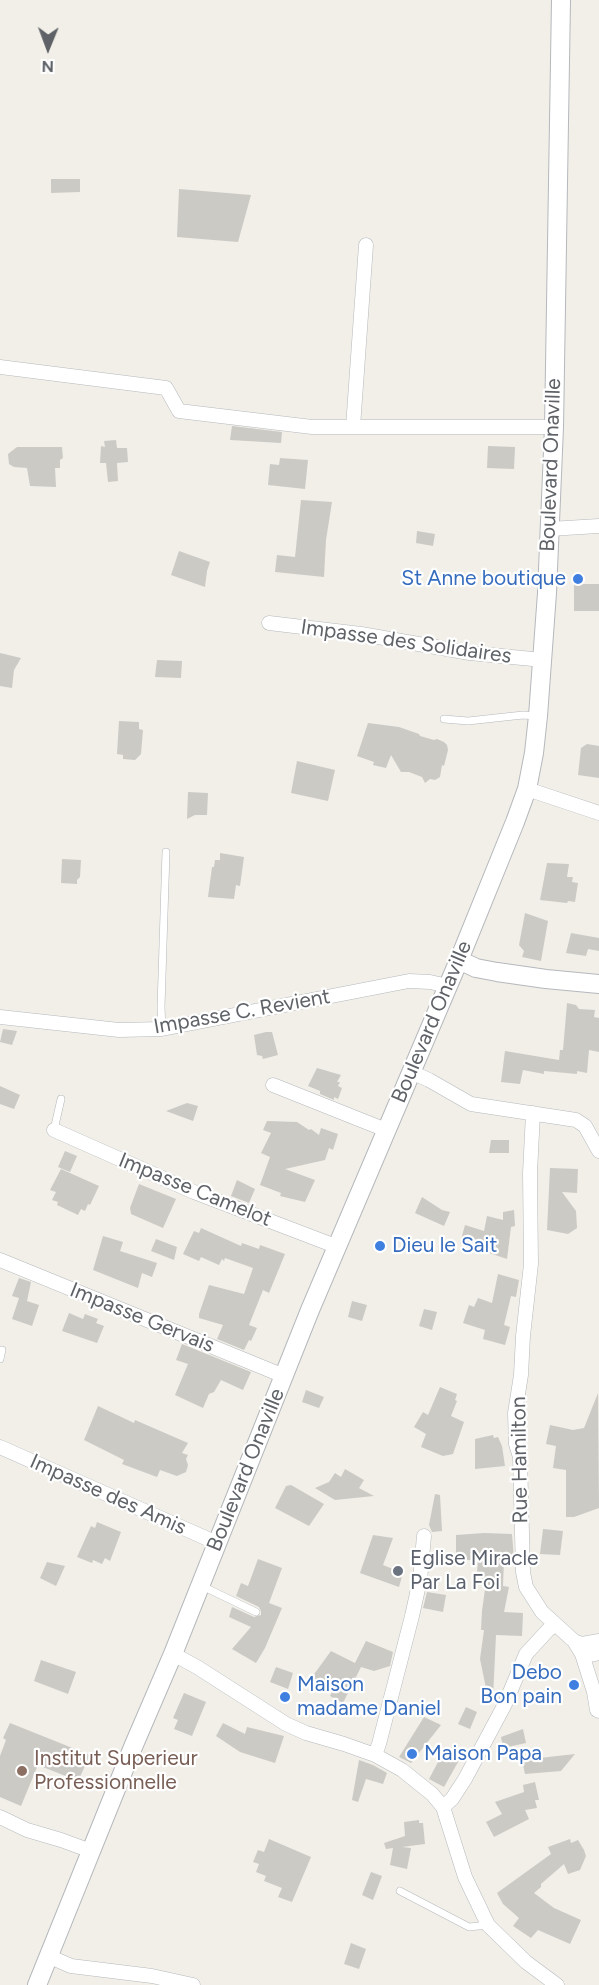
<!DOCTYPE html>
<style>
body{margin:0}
#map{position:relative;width:599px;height:1985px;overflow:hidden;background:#f1efe8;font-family:Figtree,sans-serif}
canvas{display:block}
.north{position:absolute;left:18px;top:18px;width:60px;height:60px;-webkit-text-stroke:4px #fff;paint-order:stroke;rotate:181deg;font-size:16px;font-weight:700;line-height:24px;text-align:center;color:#5f6368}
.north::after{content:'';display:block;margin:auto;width:21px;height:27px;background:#5f6368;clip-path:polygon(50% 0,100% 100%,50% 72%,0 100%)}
</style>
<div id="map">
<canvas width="599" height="1985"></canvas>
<div class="north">N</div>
</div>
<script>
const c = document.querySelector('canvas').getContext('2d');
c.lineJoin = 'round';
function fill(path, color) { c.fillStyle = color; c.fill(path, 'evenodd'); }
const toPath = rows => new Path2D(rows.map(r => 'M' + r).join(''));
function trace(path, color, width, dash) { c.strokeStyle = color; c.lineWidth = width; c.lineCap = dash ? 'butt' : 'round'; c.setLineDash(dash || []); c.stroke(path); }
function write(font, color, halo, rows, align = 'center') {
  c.font = font + ' Figtree,sans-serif'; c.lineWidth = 4.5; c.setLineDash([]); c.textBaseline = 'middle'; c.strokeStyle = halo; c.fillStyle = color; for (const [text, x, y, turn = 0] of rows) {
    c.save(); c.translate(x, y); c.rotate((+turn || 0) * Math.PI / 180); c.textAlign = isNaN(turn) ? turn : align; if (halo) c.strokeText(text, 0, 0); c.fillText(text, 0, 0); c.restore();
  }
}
fill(toPath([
 [51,179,80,179,80,192,51,193],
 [179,189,251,195,238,242,177,237],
 [232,426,282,432,281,443,230,440],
 [116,440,117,448,127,448,128,462,117,463,118,481,108,482,106,463,100,463,101,446,105,447,104,441],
 [488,446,515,447,514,469,487,468],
 [17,447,62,447,63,458,60,460,60,468,55,468,56,487,30,486,27,468,14,467,9,464,8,454],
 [280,458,308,460,305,489,268,485,270,464,279,465],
 [301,500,332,502,326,540,324,577,275,572,277,555,295,557],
 [417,531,435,534,433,546,416,543],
 [179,551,210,562,207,571,205,587,171,575],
 [574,584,599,584,599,611,574,611],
 [0,653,21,658,14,670,12,688,0,686],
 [157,660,182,661,181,678,155,677],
 [119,721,139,722,139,729,143,730,141,754,135,760,123,759,123,755,117,754],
 [368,723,399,727,419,734,420,736,434,740,437,739,444,742,447,745,448,750,444,766,442,765,440,777,435,780,430,779,425,783,422,777,409,772,401,772,391,755,386,768,373,765,374,762,357,756],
 [587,744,599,746,599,778,578,775,581,748],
 [297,761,335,770,328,801,291,793],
 [188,792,208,793,207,815,195,815,187,819],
 [220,853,244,857,240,886,236,885,234,899,208,897,212,867,214,867,215,860,220,860],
 [62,859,81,860,80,877,77,880,77,884,61,883],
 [547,863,569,864,567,877,573,877,572,882,578,883,575,902,568,901,567,903,540,900],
 [525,913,548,921,541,961,522,957,524,951,519,945],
 [571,933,599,938,599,951,588,949,586,956,566,953],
 [567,1003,576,1005,579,1009,595,1010,594,1017,599,1018,599,1052,589,1050,587,1073,577,1071,577,1074,544,1071,544,1074,523,1070,520,1084,501,1082,505,1051,559,1060,560,1050,563,1050],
 [3,1029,17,1031,12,1045,0,1042],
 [266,1032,272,1032,278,1055,263,1059,262,1056,257,1055,254,1035],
 [317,1068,341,1075,337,1082,340,1082,338,1086,342,1088,338,1099,334,1097,334,1100,320,1094,320,1091,308,1086],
 [0,1086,20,1095,14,1109,0,1104],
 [187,1103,198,1106,193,1121,166,1111],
 [267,1121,297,1122,309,1130,311,1129,319,1135,321,1128,338,1134,333,1150,329,1148,325,1160,285,1169,315,1180,305,1202,280,1196,281,1193,260,1185,270,1157,261,1153,271,1133,263,1130],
 [491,1140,509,1140,509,1153,489,1153],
 [65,1151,77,1156,70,1172,58,1167],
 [550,1168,578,1169,577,1193,562,1192,576,1211,577,1228,568,1234,547,1230],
 [61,1169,99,1186,90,1205,88,1204,85,1211,81,1209,78,1215,57,1205,58,1202,52,1200,56,1192,50,1190],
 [237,1180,255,1189,249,1203,231,1196],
 [139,1184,176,1199,163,1228,131,1214,130,1208],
 [422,1197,442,1210,450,1212,444,1226,415,1213],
 [514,1210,515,1226,511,1227,507,1259,460,1243,465,1225,484,1231,487,1216,503,1220,503,1212],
 [201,1228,241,1246,242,1243,259,1249,260,1245,285,1254,269,1293,263,1290,249,1325,257,1328,251,1341,249,1340,244,1350,217,1339,223,1325,199,1318,199,1314,209,1285,244,1294,253,1268,225,1258,224,1261,222,1259,219,1265,201,1257,199,1261,183,1254,194,1231,199,1233],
 [103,1236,123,1242,120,1251,157,1263,152,1277,142,1273,138,1288,93,1270],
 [156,1239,177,1247,174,1260,151,1251],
 [498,1274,519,1280,516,1297,511,1296,504,1325,510,1327,505,1345,483,1339,485,1330,463,1323,469,1305,474,1307,478,1298,492,1303],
 [19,1278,31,1282,27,1301,39,1305,32,1326,12,1319,19,1298,12,1296],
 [352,1301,367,1305,362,1321,348,1317],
 [424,1309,437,1312,432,1330,419,1326],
 [69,1313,83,1319,85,1314,98,1319,96,1323,104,1326,97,1343,62,1331],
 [182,1344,251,1372,243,1390,221,1380,214,1392,209,1394,203,1408,175,1395,188,1364,176,1360],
 [440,1387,457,1394,455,1400,457,1401,451,1416,464,1422,453,1454,443,1456,421,1447,426,1434,414,1427,423,1412,428,1415],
 [306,1390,324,1397,319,1408,302,1402],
 [598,1393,599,1508,574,1517,566,1517,566,1470,553,1468,556,1446,546,1444,550,1425,573,1430,584,1428],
 [98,1406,134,1423,135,1420,188,1443,182,1453,188,1455,186,1459,188,1465,186,1472,177,1476,160,1470,157,1477,122,1464,124,1460,84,1440],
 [493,1435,494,1438,498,1437,502,1446,505,1466,475,1469,475,1439],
 [345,1469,364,1480,359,1488,374,1496,335,1500,315,1488,329,1482,335,1473,341,1477],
 [291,1485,324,1504,309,1526,275,1508,286,1486],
 [435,1494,440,1495,442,1531,432,1532,429,1525],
 [97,1522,121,1532,110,1561,105,1558,102,1564,93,1560,92,1563,77,1557,91,1526,95,1528],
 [543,1529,563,1531,560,1555,540,1554],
 [484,1533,512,1534,514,1559,504,1559,503,1586,509,1587,504,1612,523,1613,522,1636,496,1635,493,1698,488,1698,480,1659,484,1630,481,1630,482,1611,486,1582,477,1573,478,1560,456,1560,456,1535],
 [373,1535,393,1538,383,1565,403,1573,399,1587,360,1573],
 [258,1559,282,1568,269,1603,282,1608,265,1648,256,1663,232,1649,251,1627,229,1617,232,1607,254,1617,261,1615,261,1611,259,1607,236,1596,241,1583,248,1586],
 [47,1562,65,1566,56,1586,40,1578],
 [427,1592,446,1595,443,1612,423,1608],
 [366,1641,393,1652,390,1666,374,1671,361,1667,343,1703,330,1696,332,1692,312,1677,331,1651,355,1663],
 [41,1660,76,1672,68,1694,34,1681],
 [276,1667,293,1673,288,1689,270,1682],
 [184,1693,206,1702,192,1736,174,1729,178,1720,173,1718],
 [466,1707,477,1712,470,1729,458,1724],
 [424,1717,441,1725,411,1763,399,1757],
 [10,1723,90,1755,78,1781,38,1765,21,1806,0,1797,0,1756,6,1740,3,1738],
 [223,1723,245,1734,247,1727,284,1736,275,1763,240,1752,216,1736],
 [523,1729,526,1743,503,1748,501,1737],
 [445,1749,462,1755,444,1787,429,1779],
 [575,1754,561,1771,525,1774,522,1760],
 [359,1760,373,1765,387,1773,383,1784,366,1779,358,1802,352,1800],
 [535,1782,539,1800,535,1800,537,1808,525,1810,529,1819,494,1837,486,1822,502,1814,495,1802,524,1792,523,1785],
 [419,1820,419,1823,423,1823,425,1844,402,1847,411,1848,407,1869,390,1865,393,1848,386,1849,384,1843,405,1836,404,1822],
 [269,1839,311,1857,292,1902,278,1897,282,1888,264,1881,266,1876,256,1872,259,1864,253,1862,258,1850,264,1852],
 [570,1839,571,1843,578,1840,584,1850,586,1856,580,1870,568,1874,564,1864,541,1884,541,1887,534,1893,554,1908,581,1920,570,1944,538,1930,531,1938,513,1926,519,1918,503,1904,497,1893,551,1854,548,1847],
 [371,1872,382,1876,373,1900,362,1895],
 [351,1943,366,1949,359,1969,344,1964]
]), '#cccac5');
const service = toPath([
 [444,719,468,721,523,715,537,716],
 [162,1029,161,1007,166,852],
 [54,1130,61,1099],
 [0,1359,2,1350],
 [202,1586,256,1612],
 [400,1891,469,1927,488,1925]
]);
const minor = toPath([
 [0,367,166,388,179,411,312,427,554,427],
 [353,427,366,245],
 [549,529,599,526],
 [269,623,361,634,470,653,543,660],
 [527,789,599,813],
 [0,1017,119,1030,162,1029,409,981,430,982,448,986],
 [411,1072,429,1080,471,1104,576,1120,585,1126,599,1151],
 [273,1085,386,1130],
 [533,1113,530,1173,531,1264,523,1336,521,1375,515,1413,516,1444,520,1457,523,1572,526,1587,542,1612,574,1641,582,1654,594,1692,597,1710,599,1711],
 [54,1130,194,1192,338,1247],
 [0,1260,284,1376],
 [0,1447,217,1543],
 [574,1641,582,1644,599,1641],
 [173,1654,197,1667,286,1724,306,1733,344,1744,375,1755,402,1770,432,1794,443,1807,465,1877,488,1925,526,1962,557,1985],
 [582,1654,590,1655,599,1653],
 [375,1755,379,1744,412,1616,420,1580,424,1536],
 [443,1807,452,1799,465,1779,505,1704,526,1654,549,1629,556,1625],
 [0,1817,27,1830,61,1840,91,1851],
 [48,1956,71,1966,152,1976,193,1985]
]);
const tertiary = toPath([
 [459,960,476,968,497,972,546,979,599,984],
 [37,1985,133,1747,173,1654,310,1310,459,960,515,822,527,789,534,753,538,716,547,593,554,427,561,0]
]);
trace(service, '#b5b8bc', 8);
trace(minor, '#b5b8bc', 15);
trace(tertiary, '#b5b8bc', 20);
trace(service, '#fff', 7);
trace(minor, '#fff', 14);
trace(tertiary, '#fff', 18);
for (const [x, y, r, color] of [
 [578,579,6,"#3f7fe0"],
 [380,1246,6,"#3f7fe0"],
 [398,1571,6,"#6b7280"],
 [574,1685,6,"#3f7fe0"],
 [285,1697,6,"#3f7fe0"],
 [412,1754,6,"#3f7fe0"],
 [22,1771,6,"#8d6e63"]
]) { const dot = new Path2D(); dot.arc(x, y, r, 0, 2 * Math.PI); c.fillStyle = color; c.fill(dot); trace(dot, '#fff', 2); }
write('21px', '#5f6368', '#fff', [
 ["Boulevard Onaville",551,465,-88],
 ["Impasse des Solidaires",406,642,8],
 ["Impasse C. Revient",242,1012,-10],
 ["Boulevard Onaville",432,1022,-67],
 ["Impasse Camelot",195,1190,22],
 ["Impasse Gervais",142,1318,22],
 ["Rue Hamilton",520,1460,-91],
 ["Boulevard Onaville",246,1470,-68],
 ["Impasse des Amis",108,1495,24]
]);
write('21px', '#366cbe', '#fff', [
 ["St Anne boutique",566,579,"right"],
 ["Dieu le Sait",392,1246],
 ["Debo",562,1673,"right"],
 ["Bon pain",562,1697,"right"],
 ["Maison",297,1685],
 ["madame Daniel",297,1709],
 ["Maison Papa",424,1754]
], 'left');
write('21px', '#5b616d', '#fff', [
 ["Eglise Miracle",410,1559],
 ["Par La Foi",410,1583]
], 'left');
write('21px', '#785e54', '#fff', [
 ["Institut Superieur",34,1759],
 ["Professionnelle",34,1783]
], 'left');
</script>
